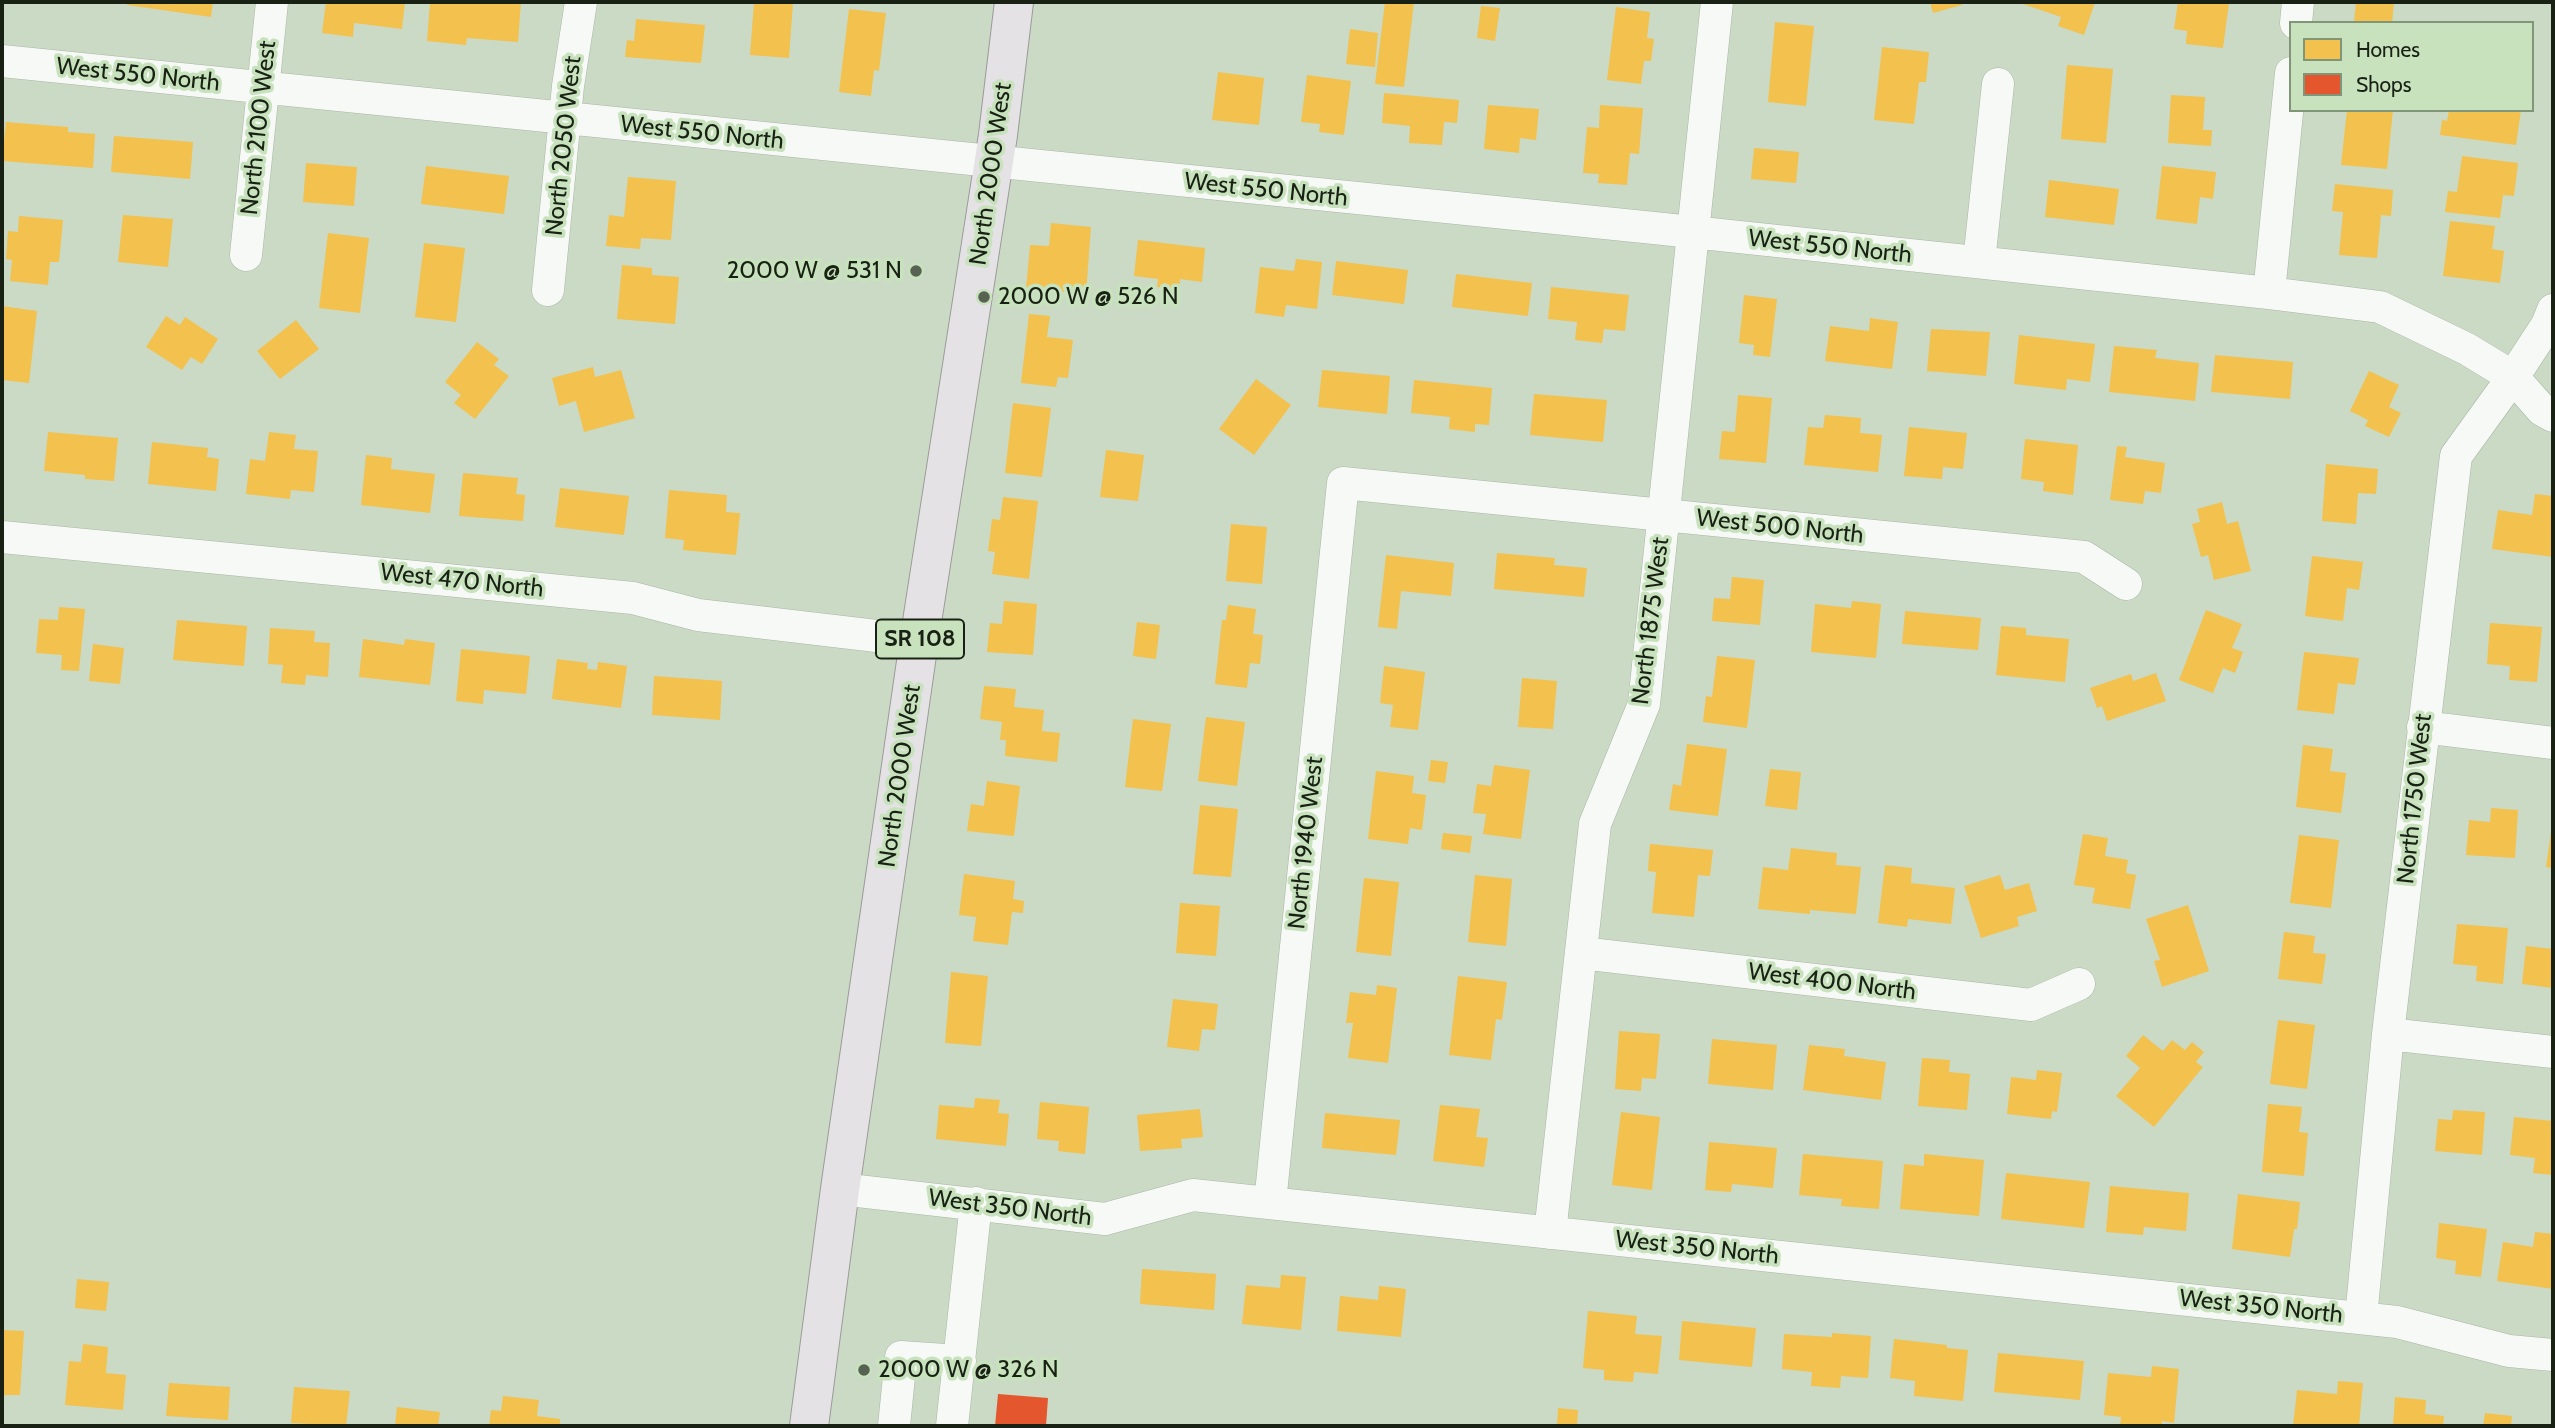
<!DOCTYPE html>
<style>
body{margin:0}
#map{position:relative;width:2555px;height:1428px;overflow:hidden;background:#cbdac5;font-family:Cabin,sans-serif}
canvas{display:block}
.frame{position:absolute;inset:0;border:4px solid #182114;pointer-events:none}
.legend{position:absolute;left:2289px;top:21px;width:245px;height:91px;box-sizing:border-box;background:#c7e2bd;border:2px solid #819579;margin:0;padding:9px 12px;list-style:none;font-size:21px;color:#182114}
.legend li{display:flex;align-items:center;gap:14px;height:35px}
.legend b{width:35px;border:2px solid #819579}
</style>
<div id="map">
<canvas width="2555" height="1428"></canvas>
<div class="frame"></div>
<ul class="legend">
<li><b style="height:19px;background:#f2c14e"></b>Homes</li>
<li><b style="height:19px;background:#e4572e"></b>Shops</li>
</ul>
</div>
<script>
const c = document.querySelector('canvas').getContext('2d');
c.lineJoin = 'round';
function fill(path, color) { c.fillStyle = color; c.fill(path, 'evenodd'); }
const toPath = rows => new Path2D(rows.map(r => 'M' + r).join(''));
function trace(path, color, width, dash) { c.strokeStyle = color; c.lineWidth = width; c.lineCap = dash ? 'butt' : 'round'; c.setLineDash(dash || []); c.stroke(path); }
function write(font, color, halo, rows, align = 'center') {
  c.font = font + ' Cabin,sans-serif'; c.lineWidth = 7; c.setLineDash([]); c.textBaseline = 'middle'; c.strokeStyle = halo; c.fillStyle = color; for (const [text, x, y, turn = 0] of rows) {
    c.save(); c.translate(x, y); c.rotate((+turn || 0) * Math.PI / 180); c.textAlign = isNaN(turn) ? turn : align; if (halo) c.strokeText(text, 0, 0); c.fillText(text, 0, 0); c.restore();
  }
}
fill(toPath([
 [127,2,213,2,211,17,127,5],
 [326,2,405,2,402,29,354,23,353,37,322,33],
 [430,2,521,2,518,42,467,38,466,45,427,41],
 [754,2,793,2,789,58,750,55],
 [1385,2,1414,2,1404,87,1375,84],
 [1930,2,1961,2,1962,5,1933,13],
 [2017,2,2095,2,2084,35,2058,26,2061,17],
 [2178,2,2229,3,2223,48,2186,44,2187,31,2174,29],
 [2356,2,2394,2,2392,23,2354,23],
 [1481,6,1500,8,1495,41,1477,38],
 [1616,7,1650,12,1647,38,1654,39,1651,61,1644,61,1641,84,1607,80],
 [849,9,886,13,879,71,874,70,871,96,839,92],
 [636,19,705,25,701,63,625,57,627,40,634,41],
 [1775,22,1814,26,1806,106,1768,102],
 [1350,29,1378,33,1375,67,1346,64],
 [1882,47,1929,52,1926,82,1919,82,1914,124,1874,120],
 [2067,65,2113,69,2106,143,2061,139],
 [1218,72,1264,78,1259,125,1212,120],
 [1307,75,1351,81,1344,135,1319,132,1320,124,1301,122],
 [1384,93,1459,100,1457,123,1444,122,1442,145,1409,143,1410,126,1382,123],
 [2171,95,2205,97,2203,130,2212,130,2211,146,2168,143],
 [1488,105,1539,109,1536,140,1520,138,1519,153,1484,149],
 [1600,105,1643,108,1639,154,1630,153,1627,185,1598,183,1599,174,1583,173,1587,127,1599,128],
 [2347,110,2393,110,2387,169,2341,165],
 [2449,110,2521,110,2516,145,2440,135,2442,120,2447,121],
 [6,122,68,127,68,132,95,134,93,168,2,161],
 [114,136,193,142,190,179,111,172],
 [1754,148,1799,152,1796,183,1751,179],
 [2462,156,2518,163,2514,196,2503,195,2500,218,2445,212,2448,191,2457,192],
 [306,163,357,167,354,206,303,202],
 [426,166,509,176,504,214,421,204],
 [2162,166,2216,172,2213,199,2200,197,2197,224,2156,219],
 [628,177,676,181,671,240,641,238,640,249,606,246,609,215,624,217],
 [2049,180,2119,189,2114,225,2045,217],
 [2335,184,2393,190,2391,216,2381,215,2377,258,2339,255,2343,212,2332,211],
 [123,215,173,219,168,267,118,262],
 [19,216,63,220,59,262,50,262,48,285,10,281,12,260,6,259,8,231,18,232],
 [2450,221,2495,226,2492,249,2504,251,2500,283,2443,276],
 [1051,223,1091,227,1086,294,1026,289,1030,245,1049,246],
 [328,233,369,238,360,313,319,308],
 [1138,240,1205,248,1202,282,1180,279,1179,289,1157,287,1158,279,1134,276],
 [424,243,465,248,456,322,415,317],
 [1296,259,1322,262,1317,309,1286,305,1284,317,1255,313,1260,267,1294,271],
 [1336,261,1408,270,1404,304,1332,295],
 [622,265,652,268,652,275,679,277,675,324,617,319],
 [1456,274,1532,283,1528,316,1452,307],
 [1551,287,1629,295,1625,331,1604,329,1602,343,1575,340,1577,322,1548,319],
 [1744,295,1777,299,1770,357,1753,355,1754,345,1739,343],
 [2,306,37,311,29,383,2,380],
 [1029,314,1050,316,1047,337,1073,340,1068,378,1058,377,1056,387,1021,383],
 [166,316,180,325,185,317,218,339,202,364,191,357,182,370,146,347],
 [1870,318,1898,322,1892,369,1825,361,1830,326,1869,331],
 [296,320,319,349,280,379,257,351],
 [1931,329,1990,332,1986,376,1927,371],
 [2019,335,2095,344,2090,382,2067,379,2066,390,2014,384],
 [477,342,499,359,494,365,509,376,475,419,454,403,461,395,445,382],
 [2114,346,2157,350,2155,358,2199,363,2195,401,2109,392],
 [2215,355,2293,362,2290,399,2211,392],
 [593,367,595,377,621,370,635,418,584,432,576,401,559,406,552,378],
 [1322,370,1390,376,1387,414,1318,407],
 [2369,371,2399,385,2389,407,2401,413,2389,437,2365,426,2368,420,2350,411],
 [1256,379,1291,405,1254,455,1219,429],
 [1414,380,1492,388,1489,425,1475,424,1475,432,1449,429,1450,417,1411,413],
 [1534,394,1607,400,1603,442,1530,435],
 [1738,395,1772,398,1766,463,1719,459,1722,431,1735,432],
 [1013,403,1051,408,1042,477,1005,473],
 [1825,415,1861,418,1860,433,1882,435,1878,472,1804,465,1808,427,1823,428],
 [1909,427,1967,433,1963,469,1943,467,1942,479,1904,476],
 [48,432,118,438,114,481,85,479,85,475,44,471],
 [269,432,296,435,294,449,318,451,314,492,291,490,290,499,246,494,250,459,265,461],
 [2025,439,2078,445,2073,495,2043,491,2044,482,2021,479],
 [152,442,208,448,207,457,219,459,216,491,148,484],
 [2117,446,2127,447,2125,457,2165,463,2161,493,2145,491,2143,504,2110,500],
 [1106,450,1144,455,1138,501,1100,497],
 [366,455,392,458,391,469,435,474,430,513,361,505],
 [2326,464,2378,469,2376,494,2358,493,2356,524,2322,521],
 [463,473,518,478,516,494,525,495,523,521,459,516],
 [560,488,629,496,624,535,555,527],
 [669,490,727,495,726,512,740,513,736,555,683,550,684,540,665,538],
 [2535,494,2553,496,2553,557,2492,549,2498,510,2532,515],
 [1003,497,1038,501,1029,579,992,574,995,552,988,551,992,519,1000,520],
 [2222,502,2227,524,2238,521,2251,571,2214,580,2208,555,2201,557,2192,524,2200,522,2197,509],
 [1231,524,1267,527,1262,584,1226,581],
 [1497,553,1555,558,1554,565,1587,568,1584,597,1494,589],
 [1386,555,1454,563,1451,596,1401,591,1397,629,1378,627],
 [2312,556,2363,562,2359,590,2347,588,2343,621,2305,616],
 [1732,577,1764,580,1760,625,1712,621,1714,598,1730,599],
 [1004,601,1037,604,1033,655,987,652,990,623,1002,624],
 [1852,601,1881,604,1876,658,1811,652,1815,604,1851,608],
 [1228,605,1256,609,1253,634,1263,635,1260,664,1250,663,1247,688,1215,684,1222,620,1226,620],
 [59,607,85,609,79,671,61,670,62,655,36,653,39,619,58,620],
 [2206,610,2242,624,2232,648,2243,652,2235,673,2223,668,2213,693,2179,680],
 [1905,611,1981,618,1978,650,1902,644],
 [177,620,247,626,244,666,173,660],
 [1137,622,1160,625,1156,659,1133,656],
 [2490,623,2542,627,2537,682,2509,680,2510,666,2487,664],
 [2001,626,2026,628,2026,635,2069,639,2065,682,1996,675],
 [270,628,315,631,314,642,330,643,328,677,306,675,305,685,281,683,283,665,268,664],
 [363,639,404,645,405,639,435,643,430,685,359,677],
 [93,644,124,648,120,684,89,681],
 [461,649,530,656,526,694,484,690,483,704,456,701],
 [2304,652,2359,658,2355,685,2338,683,2334,714,2297,710],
 [1717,656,1755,660,1747,728,1703,722,1706,696,1712,697],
 [557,659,588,663,587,669,597,670,598,662,627,666,621,708,552,699],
 [1384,666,1425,672,1418,730,1390,727,1393,705,1380,703],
 [2156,673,2166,701,2107,721,2102,706,2097,708,2090,688,2131,674,2133,681],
 [654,676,722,681,720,720,652,715],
 [1522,678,1557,681,1553,729,1518,727],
 [984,686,1016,689,1014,707,1044,710,1042,731,1060,733,1057,762,1005,756,1006,740,1000,740,1002,722,980,719],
 [1206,717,1245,722,1237,786,1198,781],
 [1133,719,1171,724,1162,791,1125,787],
 [1687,744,1727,749,1718,816,1669,810,1673,784,1681,786],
 [2303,745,2333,749,2330,771,2346,773,2341,813,2296,807],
 [1431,760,1448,762,1445,783,1428,781],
 [1494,765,1530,770,1521,839,1483,834,1486,814,1473,813,1477,784,1491,786],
 [1770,769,1801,772,1797,810,1765,806],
 [1376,771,1414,776,1412,793,1426,795,1422,830,1410,828,1408,844,1368,839],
 [987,781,1020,786,1014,836,967,831,971,804,984,806],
 [1200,805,1238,809,1231,877,1193,874],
 [2491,808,2518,810,2515,858,2466,855,2469,820,2490,822],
 [2552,825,2553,825,2553,868,2546,867],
 [1443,833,1472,836,1470,853,1441,849],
 [2083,834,2108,838,2105,856,2128,860,2126,873,2136,875,2130,909,2092,903,2095,888,2074,885],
 [2299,835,2339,840,2331,908,2290,903],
 [1650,844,1713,850,1710,876,1698,875,1694,917,1652,913,1656,872,1648,871],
 [1791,848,1837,853,1836,865,1861,867,1856,914,1810,910,1810,914,1758,909,1763,867,1788,870],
 [1885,865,1912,868,1911,883,1955,888,1951,924,1908,919,1907,927,1878,923],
 [964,874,1015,881,1013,899,1024,901,1023,913,1012,912,1008,945,973,941,976,917,959,915],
 [1475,875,1512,879,1506,946,1468,942],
 [2000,875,2005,890,2029,883,2037,911,2017,917,2019,926,1981,938,1964,886],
 [1364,878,1399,882,1391,956,1356,952],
 [1180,903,1220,906,1216,956,1176,953],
 [2188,905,2209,971,2162,987,2154,961,2160,960,2146,919],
 [2457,924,2508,928,2503,984,2476,981,2477,966,2453,964],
 [2284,932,2315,936,2313,953,2326,954,2322,984,2278,979],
 [2526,946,2553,949,2553,988,2522,984],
 [951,972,988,976,981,1046,945,1043],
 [1458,976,1507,982,1502,1020,1496,1019,1491,1060,1449,1055],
 [1377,985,1397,988,1388,1063,1348,1058,1353,1023,1346,1023,1350,992,1376,995],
 [1173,999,1218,1004,1215,1030,1202,1029,1199,1051,1167,1047],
 [2278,1020,2315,1025,2307,1089,2270,1084],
 [1619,1031,1660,1034,1656,1079,1642,1078,1641,1091,1615,1089],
 [2143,1035,2163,1051,2172,1040,2185,1050,2192,1042,2204,1052,2196,1062,2203,1067,2154,1127,2116,1096,2140,1068,2126,1056],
 [1712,1039,1777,1045,1773,1090,1708,1084],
 [1809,1045,1845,1049,1844,1056,1886,1062,1881,1100,1803,1090],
 [1922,1058,1950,1060,1949,1072,1970,1074,1967,1110,1918,1106],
 [2037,1070,2062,1073,2057,1112,2052,1111,2051,1119,2007,1114,2011,1077,2036,1080],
 [975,1098,1000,1100,998,1113,1009,1114,1006,1146,936,1139,939,1105,974,1108],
 [1040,1102,1089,1107,1085,1154,1058,1151,1059,1141,1037,1139],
 [2268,1104,2302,1107,2299,1132,2308,1133,2304,1176,2262,1172],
 [1440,1105,1480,1109,1476,1137,1488,1138,1484,1167,1433,1161],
 [1200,1109,1203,1137,1181,1139,1182,1148,1140,1151,1137,1115],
 [2453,1110,2485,1112,2482,1155,2435,1151,2438,1119,2452,1120],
 [1621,1112,1660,1117,1652,1190,1612,1185],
 [1325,1113,1400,1120,1396,1155,1322,1148],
 [2514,1117,2553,1121,2553,1175,2533,1173,2535,1158,2510,1155],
 [1709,1142,1777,1148,1773,1188,1732,1184,1731,1192,1705,1190],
 [1803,1154,1883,1161,1879,1209,1841,1206,1842,1199,1799,1195],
 [1924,1154,1984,1160,1979,1216,1900,1209,1904,1164,1924,1166],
 [2006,1173,2090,1182,2084,1228,2001,1219],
 [2110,1186,2189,1193,2186,1231,2144,1227,2143,1235,2106,1232],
 [2238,1194,2300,1202,2297,1229,2294,1229,2290,1257,2232,1249],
 [2439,1223,2487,1229,2481,1277,2455,1274,2456,1261,2436,1258],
 [2535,1232,2553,1234,2553,1289,2497,1281,2503,1242,2533,1247],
 [1142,1269,1216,1274,1214,1310,1140,1304],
 [1281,1275,1306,1277,1301,1330,1242,1324,1246,1285,1280,1288],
 [77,1279,109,1282,106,1311,75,1308],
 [1379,1286,1406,1289,1401,1337,1337,1331,1340,1296,1378,1300],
 [1588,1311,1637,1316,1635,1334,1662,1336,1658,1374,1634,1372,1633,1382,1604,1380,1604,1370,1583,1368],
 [1682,1321,1756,1328,1752,1367,1679,1360],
 [2,1330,24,1331,20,1395,2,1395],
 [1832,1333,1871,1336,1868,1378,1841,1376,1840,1388,1811,1386,1812,1372,1782,1369,1784,1334,1832,1337],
 [1894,1339,1947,1345,1947,1348,1968,1350,1963,1401,1914,1396,1915,1381,1890,1378],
 [83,1344,108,1347,106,1373,126,1375,123,1410,65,1405,69,1361,81,1362],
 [1998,1353,2084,1361,2080,1400,1994,1392],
 [2152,1366,2179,1369,2174,1423,2162,1421,2162,1426,2120,1426,2121,1417,2104,1415,2108,1373,2151,1377],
 [2338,1381,2363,1383,2359,1426,2293,1426,2297,1390,2337,1394],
 [169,1383,230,1387,228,1420,166,1416],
 [294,1387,350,1391,346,1426,291,1423],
 [503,1396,539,1400,537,1416,560,1419,560,1426,489,1426,491,1410,501,1411],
 [2395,1397,2426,1400,2425,1414,2444,1416,2443,1426,2393,1426],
 [397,1407,440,1412,438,1426,395,1426],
 [1558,1408,1578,1410,1577,1426,1557,1426],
 [2485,1413,2512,1416,2511,1426,2483,1426]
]), '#f2c14e');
fill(toPath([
 [998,1394,1048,1398,1046,1426,995,1426]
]), '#e4572e');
const minor = toPath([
 [2296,23,2298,2],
 [2,61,1654,228,2269,293,2380,307,2467,349,2513,377,2542,410,2553,416],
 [246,255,272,2],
 [1979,262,1998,84],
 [548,290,568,86,581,2],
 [2269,293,2291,73],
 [2,537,633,598,698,615,919,641],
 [2423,727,2553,743],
 [1581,953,2031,1005,2079,984],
 [2388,1034,2553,1052],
 [840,1189,1105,1219,1193,1195,2397,1322,2509,1351,2553,1355],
 [1270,1203,1343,483,2084,557,2126,584],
 [1550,1233,1595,824,1644,704,1717,2],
 [2361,1318,2388,1034,2456,456,2513,377,2547,325,2553,310],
 [894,1426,901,1357,960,1361],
 [952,1426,976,1203]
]);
const major = toPath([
 [809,1426,840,1189,919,641,998,135,1014,2]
]);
trace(minor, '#a9b5a4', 33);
trace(major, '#9b9a9a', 40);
trace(minor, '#f7f9f6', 32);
trace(major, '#e4e2e4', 38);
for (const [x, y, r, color] of [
 [916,271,7,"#576252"],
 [984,297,7,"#576252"],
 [864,1370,7,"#576252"]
]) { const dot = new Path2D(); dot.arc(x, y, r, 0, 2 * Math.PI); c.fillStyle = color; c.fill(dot); trace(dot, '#c7e2bd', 2.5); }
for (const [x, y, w] of [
 [920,639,88]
]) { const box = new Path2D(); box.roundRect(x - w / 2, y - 19.5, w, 39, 5); c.fillStyle = '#c7e2bd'; c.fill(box); trace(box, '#182114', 2); }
write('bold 23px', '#182114', null, [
 ["SR 108",920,639]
]);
write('24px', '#182114', '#c7e2bd', [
 ["West 550 North",138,75,6],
 ["North 2100 West",259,128,-84],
 ["West 550 North",702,133,6],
 ["North 2050 West",564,146,-84],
 ["North 2000 West",991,174,-82],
 ["West 550 North",1266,190,6],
 ["West 550 North",1830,247,6],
 ["West 500 North",1780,527,6],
 ["West 470 North",462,581,6],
 ["North 1875 West",1651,621,-83],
 ["North 2000 West",900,776,-82],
 ["North 1750 West",2415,799,-84],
 ["North 1940 West",1306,843,-84],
 ["West 400 North",1832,982,7],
 ["West 350 North",1010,1208,7],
 ["West 350 North",1697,1248,6],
 ["West 350 North",2261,1307,6]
]);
write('24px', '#182114', '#c7e2bd', [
 ["2000 W @ 531 N",902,271,"right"],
 ["2000 W @ 526 N",998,297],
 ["2000 W @ 326 N",878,1370]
], 'left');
</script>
